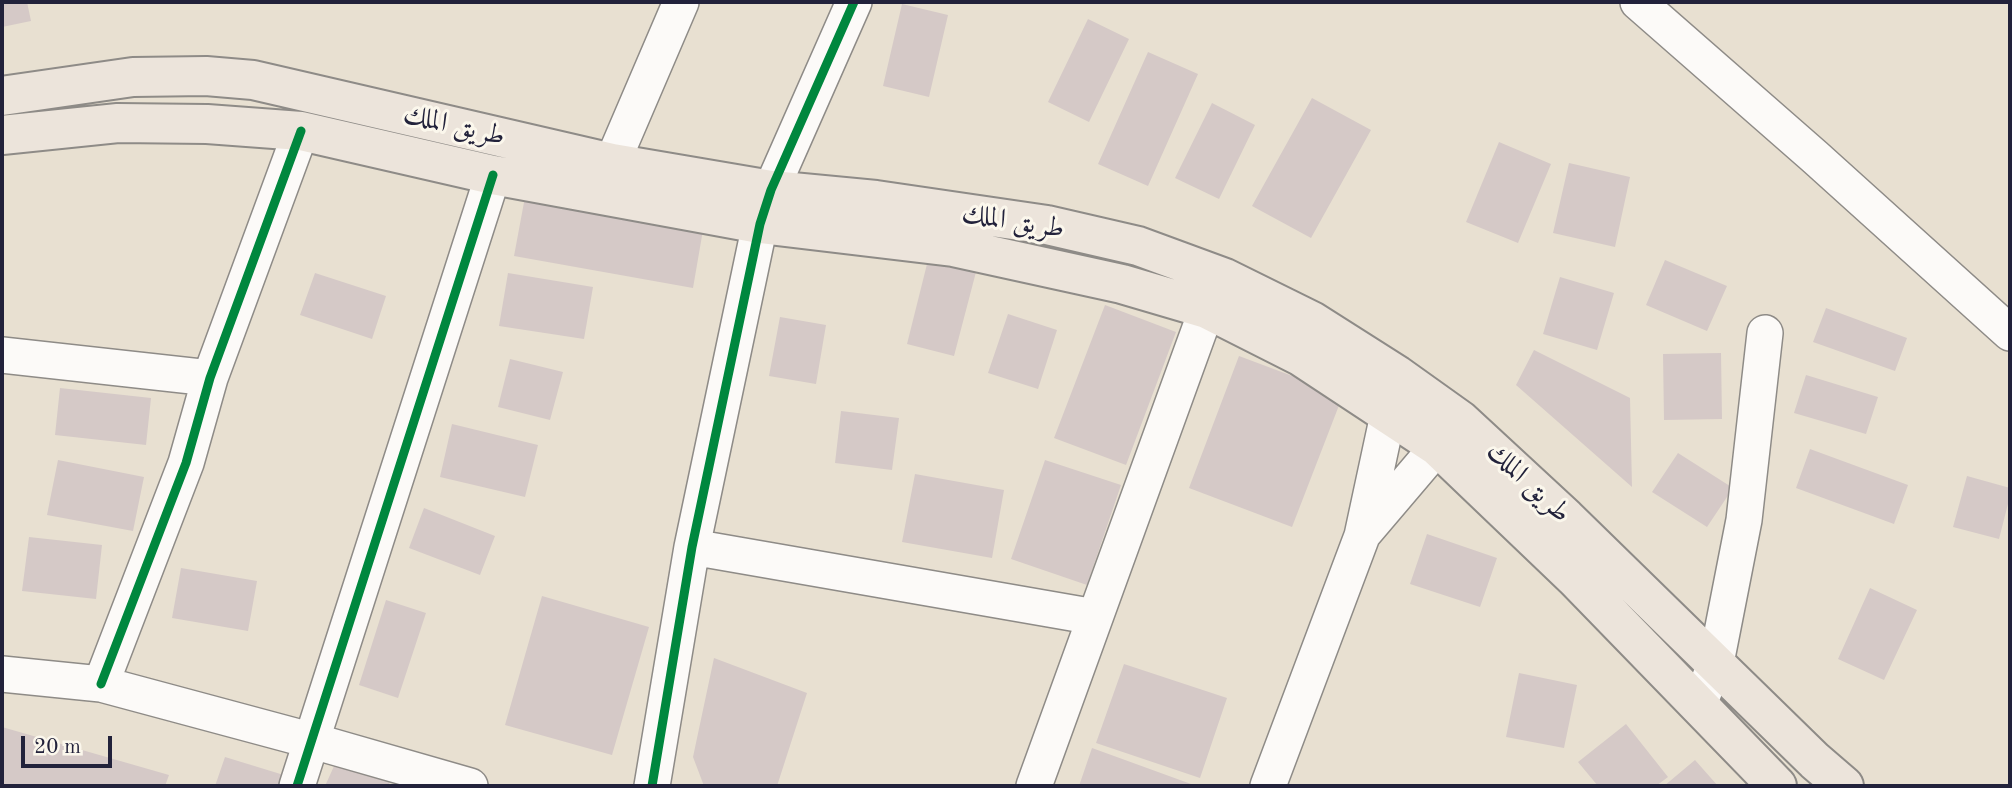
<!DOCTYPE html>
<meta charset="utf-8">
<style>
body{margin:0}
#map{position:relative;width:2012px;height:788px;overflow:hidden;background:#e8e0d1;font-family:"Old Standard TT",serif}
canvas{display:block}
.frame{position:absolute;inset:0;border:4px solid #22223b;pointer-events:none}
.scale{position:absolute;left:21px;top:736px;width:91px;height:32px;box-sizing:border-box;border:4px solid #22223b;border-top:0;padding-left:9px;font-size:21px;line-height:24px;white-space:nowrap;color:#22223b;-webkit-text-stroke:5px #fbf7ec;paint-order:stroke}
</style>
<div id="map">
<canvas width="2012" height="788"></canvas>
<div class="frame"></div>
<div class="scale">20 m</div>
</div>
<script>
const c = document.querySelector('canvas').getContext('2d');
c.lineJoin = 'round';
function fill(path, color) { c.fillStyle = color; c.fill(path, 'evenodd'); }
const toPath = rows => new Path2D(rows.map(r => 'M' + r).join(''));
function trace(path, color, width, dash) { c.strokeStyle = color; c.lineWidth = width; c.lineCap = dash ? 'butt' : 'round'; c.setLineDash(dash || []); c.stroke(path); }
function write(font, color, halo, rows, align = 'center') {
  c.font = font + ' "Old Standard TT",Amiri,serif'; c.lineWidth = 6; c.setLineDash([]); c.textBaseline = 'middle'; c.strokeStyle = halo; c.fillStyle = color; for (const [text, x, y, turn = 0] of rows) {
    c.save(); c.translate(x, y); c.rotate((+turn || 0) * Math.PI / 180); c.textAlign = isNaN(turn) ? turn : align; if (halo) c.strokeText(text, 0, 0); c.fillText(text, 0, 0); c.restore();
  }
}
fill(toPath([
 [2,2,27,2,31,21,2,27],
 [902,4,948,15,929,97,883,86],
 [1088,19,1129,39,1089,122,1048,102],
 [1148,52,1198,74,1148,186,1098,164],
 [1312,98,1371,130,1311,238,1252,206],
 [1212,103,1255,125,1219,199,1175,178],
 [1499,142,1551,164,1518,243,1466,222],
 [1569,163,1630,177,1615,247,1553,233],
 [525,197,703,230,693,288,514,256],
 [928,260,976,272,954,356,907,344],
 [1665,260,1727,286,1707,331,1646,305],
 [315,273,386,296,372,339,300,315],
 [508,273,593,287,584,339,499,326],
 [1560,277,1614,293,1597,350,1543,334],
 [1105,305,1176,332,1126,465,1054,438],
 [1826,308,1907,338,1895,371,1813,342],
 [1008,314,1057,330,1038,389,988,373],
 [780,317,826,325,816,384,769,376],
 [1534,350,1630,398,1632,487,1516,385],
 [1721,353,1722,419,1664,420,1663,354],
 [1239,356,1343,395,1292,527,1189,488],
 [510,359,563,372,550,420,498,407],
 [1806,375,1878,397,1866,434,1794,413],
 [60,388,151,398,146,445,55,435],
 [841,411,899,418,892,470,835,463],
 [452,424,538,445,525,497,440,477],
 [1810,449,1908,485,1894,524,1796,488],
 [1678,453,1733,488,1707,527,1652,492],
 [58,460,144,477,133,531,47,515],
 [1045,460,1121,485,1087,585,1011,559],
 [915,474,1004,490,992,558,902,542],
 [1967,476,2010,488,2010,496,1999,539,1953,527],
 [424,508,495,536,480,575,409,548],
 [1427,534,1497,558,1480,607,1410,584],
 [29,537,102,545,96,599,22,591],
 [181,568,257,581,248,631,172,618],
 [1870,588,1917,610,1884,680,1838,659],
 [542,596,649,627,612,755,505,725],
 [386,600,426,613,398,698,359,685],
 [714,658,807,693,777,786,704,786,693,757],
 [1124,664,1227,698,1200,778,1096,743],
 [1519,673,1577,685,1564,748,1506,737],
 [1626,724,1668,777,1656,786,1598,786,1578,762],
 [2,727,169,775,165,786,2,786],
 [1092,748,1191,784,1190,786,1079,786],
 [340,753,393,776,388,786,325,786],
 [225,757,287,776,284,786,215,786],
 [1695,760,1718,786,1664,786]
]), '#d5c9c7');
const street = toPath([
 [1638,2,1815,157,2010,333],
 [612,163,681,2],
 [2,355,210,378],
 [1364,533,1455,426],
 [692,547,1095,617],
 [2,674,101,684,313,741,470,786],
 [101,684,186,463,210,378,301,131],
 [1698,706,1716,663,1744,520,1765,333],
 [297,786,493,175],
 [652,786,692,547,760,224,771,190,854,2],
 [1034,786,1207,309],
 [1268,786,1362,536,1394,387]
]);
const primary = toPath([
 [2,96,133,77,206,76,253,80,612,163,771,190,876,200,1047,225,1138,246,1225,278,1312,321,1397,375,1460,420,1566,518,1815,761,1844,786],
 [2,135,118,123,207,124,301,131,493,175,760,224,953,247,1122,284,1207,309,1300,356,1438,447,1576,579,1777,786]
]);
trace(street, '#8e8b87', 38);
trace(primary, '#8e8b87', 42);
trace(street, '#fcfaf8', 35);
trace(primary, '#ece4db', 38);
trace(toPath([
 [101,684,186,463,210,378,301,131],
 [297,786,493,175],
 [652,786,692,547,760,224,771,190,854,2]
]), '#00873e', 9);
write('28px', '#22223b', '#fbf7ec', [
 ["طريق الملك",454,126,13],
 ["طريق الملك",1013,222,9],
 ["طريق الملك",1528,483,43]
]);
</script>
